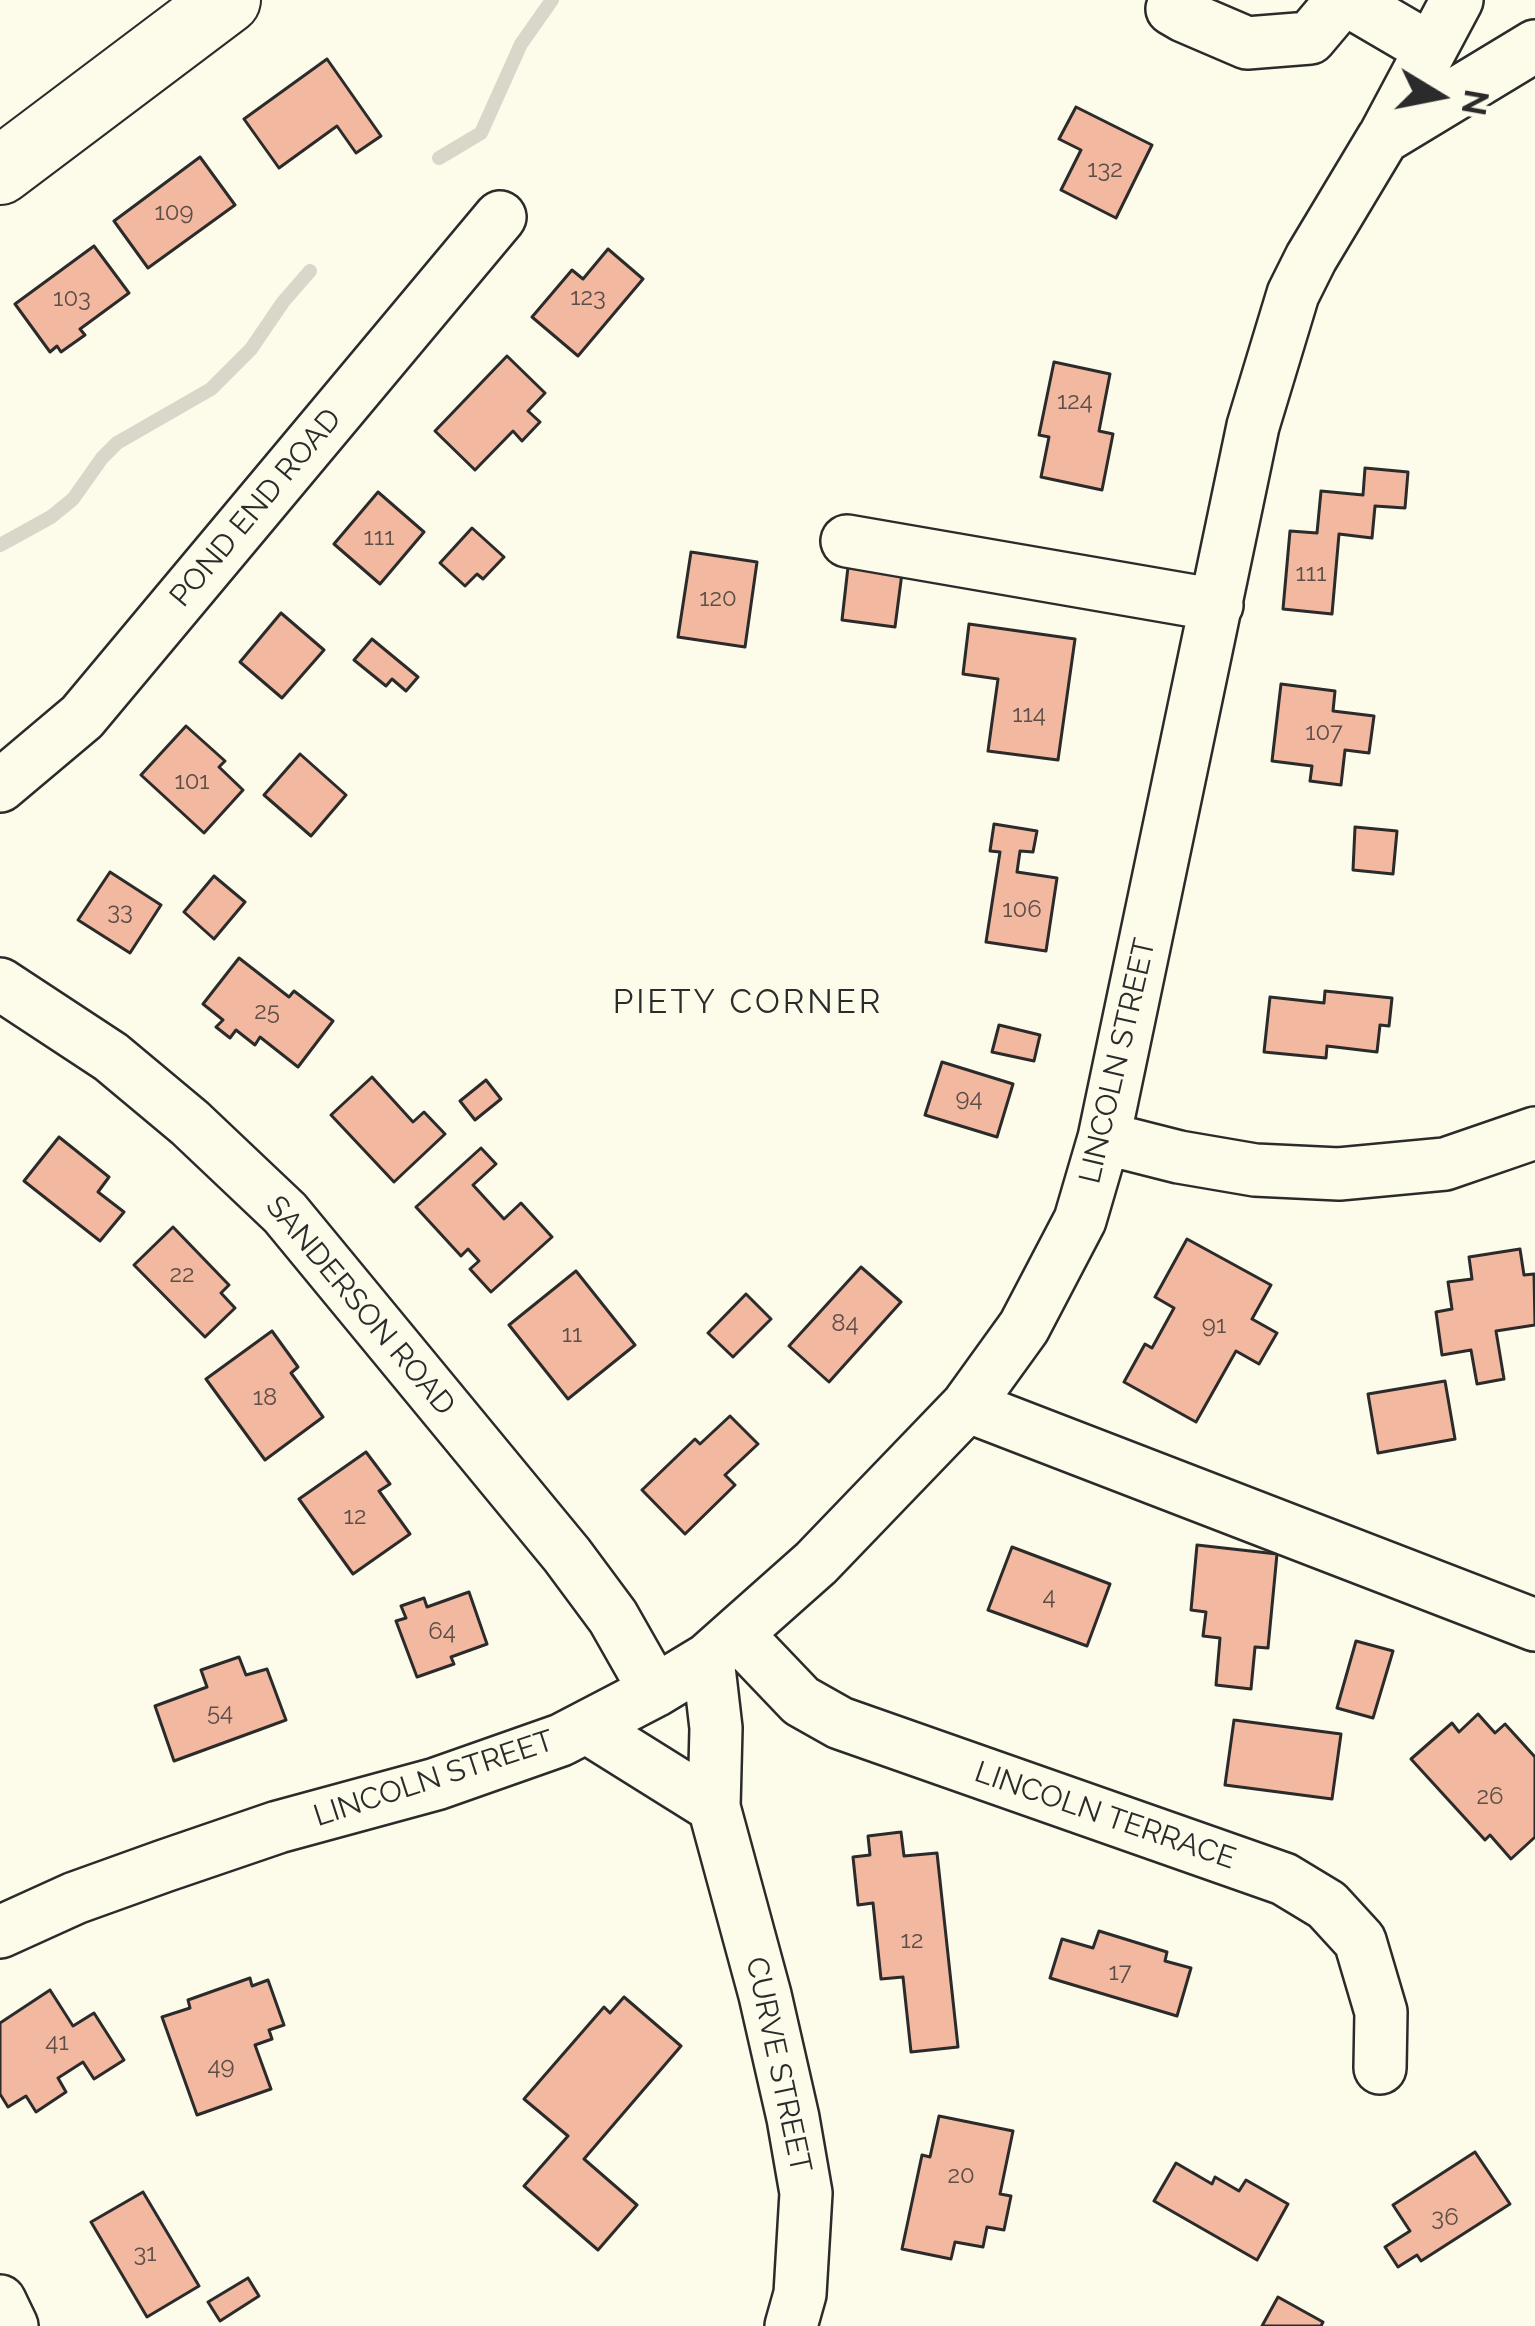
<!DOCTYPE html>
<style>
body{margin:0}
#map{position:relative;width:1535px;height:2326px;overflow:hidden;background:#fdfbea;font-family:Raleway,sans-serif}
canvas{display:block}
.north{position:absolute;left:1379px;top:36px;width:120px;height:120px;-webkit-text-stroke:9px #fdfbea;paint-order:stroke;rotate:100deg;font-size:33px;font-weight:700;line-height:48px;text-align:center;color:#2b2b2b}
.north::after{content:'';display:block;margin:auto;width:42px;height:54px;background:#2b2b2b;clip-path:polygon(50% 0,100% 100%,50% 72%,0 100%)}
</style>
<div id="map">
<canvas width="1535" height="2326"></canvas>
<div class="north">N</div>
</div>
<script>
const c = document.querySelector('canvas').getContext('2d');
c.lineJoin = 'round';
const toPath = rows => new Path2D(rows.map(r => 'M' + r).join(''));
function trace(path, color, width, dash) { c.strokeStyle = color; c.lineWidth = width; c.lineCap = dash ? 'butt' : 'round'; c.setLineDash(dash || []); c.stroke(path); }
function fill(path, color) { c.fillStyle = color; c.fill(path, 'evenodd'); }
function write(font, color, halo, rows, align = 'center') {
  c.font = font + ' Raleway,sans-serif'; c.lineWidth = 9; c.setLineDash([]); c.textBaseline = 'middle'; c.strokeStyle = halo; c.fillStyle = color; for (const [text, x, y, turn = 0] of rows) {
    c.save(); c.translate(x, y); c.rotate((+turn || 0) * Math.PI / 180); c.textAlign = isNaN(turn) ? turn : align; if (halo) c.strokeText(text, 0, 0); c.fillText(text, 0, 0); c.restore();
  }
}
trace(toPath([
 [439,158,481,133,521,44,552,0],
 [0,545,51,517,73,499,102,458,117,443,211,389,251,349,283,302,310,271]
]), '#d8d7c9', 14);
const building = toPath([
 [327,59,381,136,356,153,337,126,279,168,244,119,327,59],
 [1076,107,1152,145,1116,218,1061,190,1081,150,1059,139,1076,107],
 [200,157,235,205,148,268,114,221,200,157],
 [94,246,129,293,80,329,85,335,61,352,57,346,50,352,15,304,94,246],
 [608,249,643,279,578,356,532,317,572,270,583,279,608,249],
 [507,356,545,393,528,411,540,422,522,441,513,431,475,470,435,431,507,356],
 [1054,362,1110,374,1099,431,1113,434,1102,490,1041,477,1049,437,1039,435,1054,362],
 [1365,468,1408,472,1405,508,1375,506,1372,538,1339,534,1332,614,1283,609,1290,531,1317,533,1321,491,1363,495,1365,468],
 [378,492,424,532,380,584,334,544,378,492],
 [472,528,504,557,483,579,477,574,465,586,440,563,472,528],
 [691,552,757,562,745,647,678,637,691,552],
 [848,567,902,573,895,627,842,620,848,567],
 [281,613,324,650,282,698,240,662,281,613],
 [969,624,1075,639,1058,760,988,751,998,679,963,674,969,624],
 [372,639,418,677,406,691,392,679,386,686,354,660,372,639],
 [1281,684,1335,691,1333,711,1374,716,1369,753,1345,750,1341,785,1310,781,1312,766,1272,761,1281,684],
 [186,726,225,761,219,767,243,790,204,833,141,775,186,726],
 [300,754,346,795,311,836,264,795,300,754],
 [994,824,1037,831,1033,852,1020,851,1017,872,1057,878,1046,951,986,942,1000,852,990,851,994,824],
 [1355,827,1397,831,1393,874,1353,870,1355,827],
 [110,872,161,905,130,953,78,920,110,872],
 [214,876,245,902,214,939,184,912,214,876],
 [239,958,289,997,294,991,333,1021,298,1067,260,1037,255,1045,236,1030,230,1038,216,1027,223,1020,203,1004,239,958],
 [1325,991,1392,998,1389,1026,1380,1025,1377,1052,1327,1046,1326,1058,1264,1052,1270,997,1324,1003,1325,991],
 [999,1025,1040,1035,1034,1061,992,1052,999,1025],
 [942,1062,1013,1084,997,1137,925,1115,942,1062],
 [372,1077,413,1122,424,1112,445,1134,394,1182,331,1115,372,1077],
 [486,1080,501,1099,475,1120,460,1101,486,1080],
 [59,1137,109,1177,98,1192,124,1212,100,1241,24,1181,59,1137],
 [481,1148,496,1164,473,1185,504,1219,521,1203,552,1237,491,1292,470,1269,479,1261,468,1249,461,1256,416,1207,481,1148],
 [173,1227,229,1285,221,1293,235,1308,205,1337,134,1265,173,1227],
 [1187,1239,1271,1285,1252,1319,1277,1333,1259,1364,1236,1351,1196,1422,1124,1382,1145,1344,1152,1348,1174,1308,1155,1297,1187,1239],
 [1520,1249,1524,1275,1534,1274,1535,1325,1496,1331,1504,1379,1477,1384,1471,1350,1442,1355,1436,1312,1452,1309,1448,1282,1472,1279,1469,1257,1520,1249],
 [861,1267,901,1302,829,1382,789,1346,861,1267],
 [576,1271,635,1345,568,1399,509,1325,576,1271],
 [746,1294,771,1319,733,1357,708,1333,746,1294],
 [272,1331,298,1367,291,1373,323,1417,265,1460,206,1379,272,1331],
 [1445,1381,1455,1439,1378,1453,1368,1394,1445,1381],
 [730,1416,758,1444,725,1475,735,1485,685,1534,642,1490,695,1439,700,1444,730,1416],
 [366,1452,390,1484,379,1491,410,1534,353,1574,299,1499,366,1452],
 [1197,1545,1277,1554,1268,1648,1255,1647,1251,1689,1216,1685,1220,1638,1203,1636,1206,1612,1191,1610,1197,1545],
 [1012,1547,1110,1584,1087,1646,988,1610,1012,1547],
 [469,1592,487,1644,451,1657,454,1664,417,1677,396,1621,406,1618,401,1606,424,1598,427,1607,469,1592],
 [1356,1641,1393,1651,1373,1718,1337,1708,1356,1641],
 [239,1657,246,1675,267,1669,286,1720,174,1761,155,1706,207,1687,201,1670,239,1657],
 [1478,1714,1495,1733,1505,1724,1535,1757,1535,1837,1511,1859,1490,1835,1485,1840,1411,1759,1452,1723,1459,1732,1478,1714],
 [1234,1720,1341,1734,1332,1799,1225,1785,1234,1720],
 [901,1832,904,1856,937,1853,958,2047,911,2052,903,1977,881,1979,873,1903,858,1905,853,1857,870,1855,868,1836,901,1832],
 [1099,1931,1167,1952,1165,1961,1191,1968,1177,2016,1050,1978,1062,1939,1093,1948,1099,1931],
 [250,1978,252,1986,268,1980,284,2025,269,2030,272,2039,255,2045,271,2089,197,2115,162,2017,190,2008,188,2000,250,1978],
 [50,1990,73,2026,94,2013,124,2060,94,2079,83,2062,58,2078,66,2092,36,2112,26,2096,8,2107,0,2094,0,2023,50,1990],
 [624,1997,681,2046,584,2159,637,2205,598,2250,524,2186,568,2136,524,2099,604,2007,610,2013,624,1997],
 [939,2116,1013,2131,1000,2194,1011,2196,1004,2230,987,2227,983,2247,955,2242,951,2259,902,2249,922,2155,930,2157,939,2116],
 [1475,2152,1510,2204,1421,2261,1417,2255,1398,2267,1385,2247,1410,2231,1393,2205,1475,2152],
 [1176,2163,1212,2184,1215,2177,1239,2191,1246,2180,1288,2204,1257,2260,1154,2201,1176,2163],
 [143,2192,199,2286,147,2317,91,2222,143,2192],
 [248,2278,259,2296,220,2321,208,2302,248,2278],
 [1278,2297,1323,2322,1321,2326,1262,2326,1278,2297]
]);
fill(building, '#f2b8a0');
trace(building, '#2b2b2b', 3);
const minor = toPath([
 [1177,0,1172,9,1184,16,1247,43,1310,38,1342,0],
 [1347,0,1429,48],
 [1384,137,1457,0],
 [847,541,1217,605],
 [0,786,82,717,500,217],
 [0,984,111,1057,190,1123,285,1213,567,1555,613,1617,655,1691],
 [1104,1138,1179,1157,1255,1170,1339,1174,1445,1164,1535,1133],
 [967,1406,1535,1625],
 [737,1634,801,1701,840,1723,1284,1879,1327,1905,1360,1941,1381,2012,1380,2068],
 [708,1659,716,1728,714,1807,765,1995,793,2118,806,2193,800,2294,791,2326],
 [586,1727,714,1807],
 [0,1932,75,1898,164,1866,278,1827,436,1784,561,1740,655,1691,708,1659,816,1563,967,1406,1024,1327,1080,1220,1104,1138,1253,426,1293,294,1311,258,1383,138,1535,46],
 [0,2301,12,2326]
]);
const major = toPath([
 [0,171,227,0]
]);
trace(minor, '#2b2b2b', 56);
trace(major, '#2b2b2b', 70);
trace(minor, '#fdfbea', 51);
trace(major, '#fdfbea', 66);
write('24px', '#5d4e48', null, [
 ["132",1105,170],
 ["109",174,213],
 ["123",588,298],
 ["103",72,299],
 ["124",1075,402],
 ["111",379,538],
 ["111",1311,574],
 ["120",718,599],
 ["114",1029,715],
 ["107",1324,733],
 ["101",192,782],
 ["106",1022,910],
 ["33",120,912],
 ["25",267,1012],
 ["94",969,1099],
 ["22",182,1275],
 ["84",845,1324],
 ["91",1214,1326],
 ["11",572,1335],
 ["18",265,1398],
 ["12",355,1517],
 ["4",1049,1597],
 ["64",442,1632],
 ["54",220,1713],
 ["26",1490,1797],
 ["12",912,1941],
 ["17",1120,1973],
 ["41",57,2043],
 ["49",221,2067],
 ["20",961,2176],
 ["36",1445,2218],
 ["31",145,2254]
]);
write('30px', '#2b2b2b', '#fdfbea', [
 ["POND END ROAD",256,508,-50],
 ["LINCOLN STREET",1118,1061,-77],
 ["SANDERSON ROAD",360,1306,50],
 ["LINCOLN STREET",434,1779,-18],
 ["LINCOLN TERRACE",1105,1816,19],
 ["CURVE STREET",778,2065,78]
]);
c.letterSpacing = '3px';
write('33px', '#2b2b2b', '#fdfbea', [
 ["PIETY CORNER",748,1003]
]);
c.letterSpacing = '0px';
</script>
